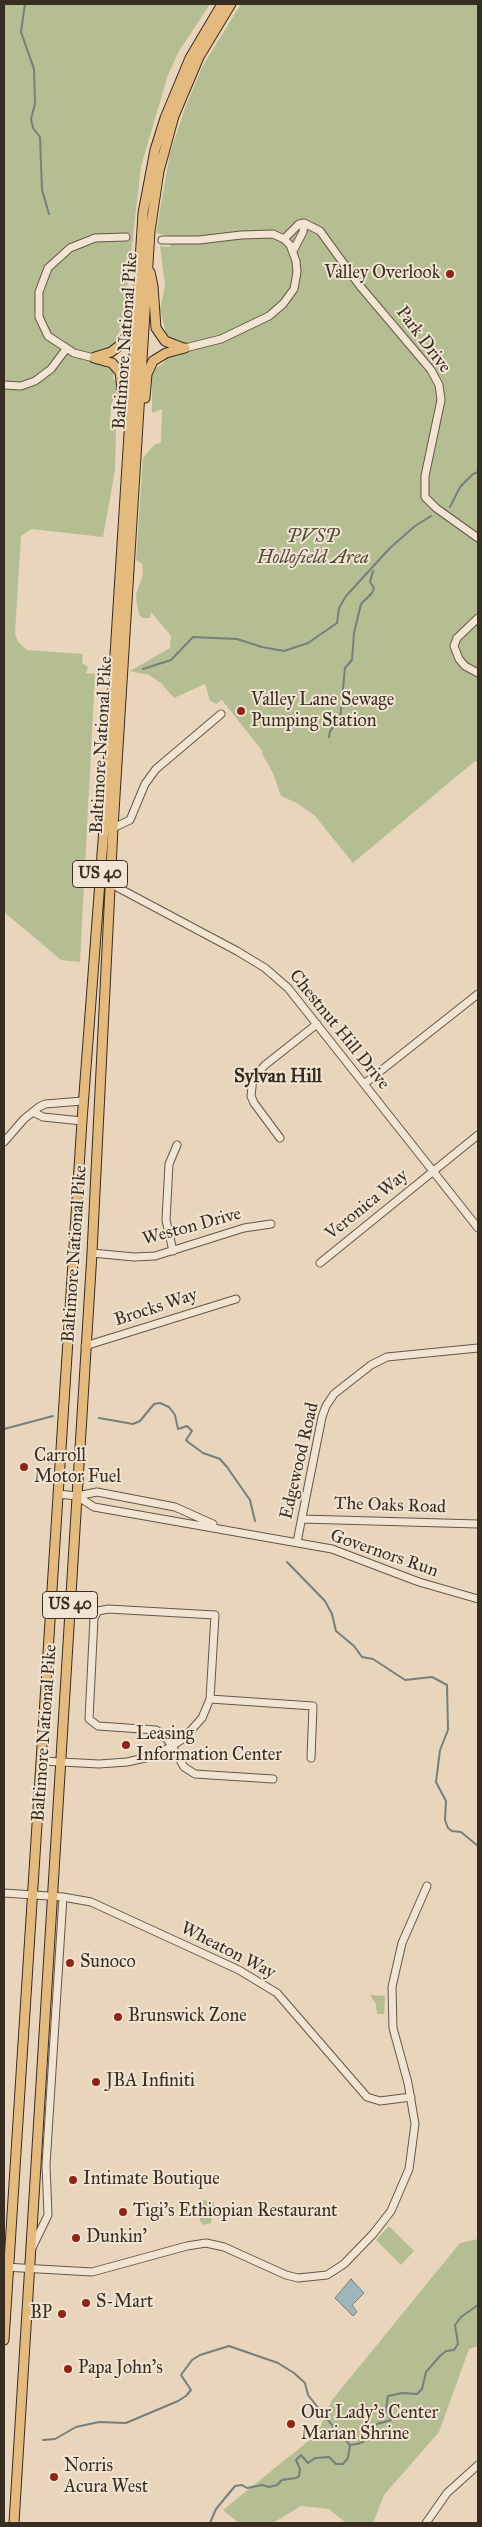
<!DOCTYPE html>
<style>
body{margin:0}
#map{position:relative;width:482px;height:2527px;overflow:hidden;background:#e9d5bb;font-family:"IM FELL Great Primer",serif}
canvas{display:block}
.frame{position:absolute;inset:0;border:5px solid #382d21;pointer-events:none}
</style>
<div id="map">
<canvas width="482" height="2527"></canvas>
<div class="frame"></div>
</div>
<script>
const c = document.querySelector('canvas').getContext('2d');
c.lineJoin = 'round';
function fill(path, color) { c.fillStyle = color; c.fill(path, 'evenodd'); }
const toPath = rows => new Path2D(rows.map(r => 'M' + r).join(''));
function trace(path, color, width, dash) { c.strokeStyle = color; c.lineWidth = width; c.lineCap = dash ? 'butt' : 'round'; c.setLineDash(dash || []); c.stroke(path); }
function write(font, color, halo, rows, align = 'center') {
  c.font = font + ' "IM FELL Great Primer",serif'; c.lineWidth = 4; c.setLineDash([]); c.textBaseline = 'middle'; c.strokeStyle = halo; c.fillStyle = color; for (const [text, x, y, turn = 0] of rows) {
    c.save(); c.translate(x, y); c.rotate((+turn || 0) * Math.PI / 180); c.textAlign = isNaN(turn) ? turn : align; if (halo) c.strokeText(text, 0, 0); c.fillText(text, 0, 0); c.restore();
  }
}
fill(toPath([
 [4,4,210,4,179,51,168,75,141,166,123,324,118,334,113,379,118,385,111,406,110,427,116,430,115,470,103,537,31,529,21,536,15,633,18,642,27,650,83,654,82,663,88,667,86,673,95,674,80,962,61,960,4,912],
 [241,4,478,4,478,763,475,761,353,863,315,816,297,803,281,796,273,773,262,754,263,752,222,700,216,704,210,701,205,684,174,698,161,683,149,675,130,671,170,648,171,636,151,612,150,618,143,618,139,615,137,605,136,594,143,575,142,564,136,560,143,458,155,444,161,443,162,409,152,413,152,376,156,368,165,362,166,333,160,310,165,285,160,246,170,247,170,236,156,233,170,153,185,108,202,67],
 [370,1995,385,1996,384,2014,377,2014,376,2004],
 [203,2200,214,2202,215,2211,212,2212,211,2223,203,2225,200,2221,200,2204],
 [389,2226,414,2251,401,2265,376,2240],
 [478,2239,478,2346,469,2349,439,2432,384,2495,373,2523,346,2523,329,2509,301,2506,273,2523,239,2523,223,2510,317,2434,332,2400,460,2243]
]), '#b4be92');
const water = toPath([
 [351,2279,364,2293,352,2305,357,2312,353,2316,335,2298,351,2279]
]);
fill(water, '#9eb5bc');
trace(water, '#757f7e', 1);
trace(toPath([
 [25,4,21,32,34,69,35,104,31,119,33,128,40,137,42,190,49,214],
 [450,507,460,487,473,474,478,472],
 [143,669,171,660,193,637,237,639,262,647,284,651,308,643,337,623,339,608,346,596,390,548,415,526,431,516],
 [329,737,330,731,340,719,345,668,352,660,354,633,361,604,372,593,374,588,370,582,373,571],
 [99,1418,133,1424,140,1421,154,1404,160,1403,169,1407,175,1415,178,1429,187,1426,192,1431,186,1440,188,1442,203,1453,220,1459,227,1467,250,1500,255,1521],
 [4,1429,53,1416],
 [287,1562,325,1601,332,1614,336,1631,354,1646,362,1657,373,1659,405,1680,432,1677,447,1685,448,1730,440,1750,436,1782,446,1801,445,1820,448,1828,452,1831,461,1832,478,1846],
 [43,2440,55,2439,76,2427,99,2422,126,2423,178,2401,186,2396,191,2390,181,2375,192,2360,200,2355,229,2346,278,2363,294,2373,305,2383,308,2395,332,2425,350,2445,357,2444,363,2442,370,2429,377,2424,391,2420,386,2409,388,2396,402,2393,417,2394,422,2389,426,2372,440,2356,446,2351,454,2350,458,2344,455,2325,461,2317,478,2305],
 [210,2523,216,2509,235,2486,242,2485,247,2488,262,2485,269,2487,277,2485,282,2480,296,2478,299,2476,300,2469,296,2460,301,2455,308,2463,315,2458,329,2457,336,2464,343,2464,348,2458,350,2445]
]), '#757f7e', 2);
trace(toPath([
 [126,237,162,240]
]), '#c6b39c', 7, [7, 3.5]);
const minor = toPath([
 [284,239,299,224,304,223,320,231,360,286,431,370,439,385,441,400,425,476,425,497,436,508,478,538],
 [162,240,199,240,241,235,273,234,284,239,290,245,296,261,297,272,294,289,283,304,269,316,221,339,185,348],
 [293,251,303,232,304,223],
 [94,358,74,353,48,336,39,317,39,292,48,268,70,248,95,238,126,237],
 [4,385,21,386,35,381,51,369,66,349],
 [478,618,457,638,454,646,459,659,465,666,478,673],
 [113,828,130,820,145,784,156,769,221,714],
 [111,884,237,951,265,968,288,988,478,1228],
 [364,1084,478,994],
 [33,1112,43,1117,82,1121],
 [280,1138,254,1103,251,1096,253,1078,265,1065,317,1024],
 [4,1142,24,1119,39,1107,45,1104,83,1101],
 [173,1251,166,1220,169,1164,177,1145],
 [92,1253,134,1257,155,1256,244,1228,271,1224],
 [320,1263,478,1135],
 [85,1346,236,1299],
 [58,1494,77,1496,97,1492,175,1507,213,1524],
 [77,1496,94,1507,332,1549,419,1582,478,1599],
 [302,1519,478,1524],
 [297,1542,322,1417,326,1406,334,1394,371,1365,387,1357,478,1348],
 [210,1699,313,1706,311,1758],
 [42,1761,99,1764,127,1762,154,1756,172,1746,184,1738,202,1718,210,1699,215,1615,108,1609,98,1611,94,1618,89,1719,98,1726,156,1730,164,1735,172,1746,184,1767,195,1774,273,1779],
 [4,1893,63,1897,91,1902,239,1970,277,1993,367,2097,380,2101,411,2097],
 [32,2248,48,2215,46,2165,63,1897],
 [4,2267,92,2272,187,2246,206,2243,224,2247,286,2275,298,2278,327,2275,344,2264,373,2234,391,2211,409,2169,415,2124,408,2083,393,2028,392,1987,402,1943,427,1886],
 [426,2523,447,2493,478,2465]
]);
const major = toPath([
 [150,272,153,286,156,328,165,341,183,348],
 [95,357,111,352,119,346,126,337,131,317],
 [94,358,112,363,120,372,125,415],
 [145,398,147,374,153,361,166,353,185,348],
 [4,2340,82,1121,104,828,143,213,155,150,165,118,190,58,222,4],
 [14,2523,92,1253,113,828,150,231,159,171,174,116,199,57,231,4]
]);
trace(minor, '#645748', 9);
trace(major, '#382d21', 11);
trace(minor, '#f1e4d3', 7);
trace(major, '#e4ba7e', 9);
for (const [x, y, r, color] of [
 [450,274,5,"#8f2418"],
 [241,711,5,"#8f2418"],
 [24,1467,5,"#8f2418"],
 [126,1745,5,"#8f2418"],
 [70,1963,5,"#8f2418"],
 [118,2017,5,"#8f2418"],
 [96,2082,5,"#8f2418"],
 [73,2180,5,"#8f2418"],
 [123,2212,5,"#8f2418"],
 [76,2238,5,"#8f2418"],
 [86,2303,5,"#8f2418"],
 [62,2314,5,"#8f2418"],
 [68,2369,5,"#8f2418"],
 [291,2424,5,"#8f2418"],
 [54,2477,5,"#8f2418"]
]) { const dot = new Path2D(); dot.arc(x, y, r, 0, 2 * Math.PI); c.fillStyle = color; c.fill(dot); trace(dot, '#f1e4d3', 2); }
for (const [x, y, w] of [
 [100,874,55],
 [70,1605,55]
]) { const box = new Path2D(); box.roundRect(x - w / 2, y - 13.5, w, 27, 4); c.fillStyle = '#f1e4d3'; c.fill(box); trace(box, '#382d21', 1); }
write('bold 16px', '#382d21', null, [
 ["US 40",100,874],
 ["US 40",70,1605]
]);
write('18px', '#382d21', '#f1e4d3', [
 ["Valley Overlook",440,274,"right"],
 ["Valley Lane Sewage",251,701],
 ["Pumping Station",251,722],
 ["Carroll",34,1457],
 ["Motor Fuel",34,1478],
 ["Leasing",136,1735],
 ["Information Center",136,1756],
 ["Sunoco",80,1963],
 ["Brunswick Zone",128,2017],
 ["JBA Infiniti",106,2082],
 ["Intimate Boutique",83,2180],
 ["Tigi's Ethiopian Restaurant",133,2212],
 ["Dunkin'",86,2238],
 ["S-Mart",96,2303],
 ["BP",52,2314,"right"],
 ["Papa John's",78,2369],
 ["Our Lady's Center",301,2414],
 ["Marian Shrine",301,2435],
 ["Norris",64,2467],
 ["Acura West",64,2488]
], 'left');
write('18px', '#382d21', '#f1e4d3', [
 ["Park Drive",423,340,53],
 ["Baltimore National Pike",126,341,-86],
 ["Baltimore National Pike",102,745,-87],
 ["Chestnut Hill Drive",339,1030,51],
 ["Veronica Way",367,1205,-39],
 ["Weston Drive",192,1227,-15],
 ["Baltimore National Pike",75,1254,-86],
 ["Brocks Way",156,1308,-18],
 ["Edgewood Road",300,1461,-77],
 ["The Oaks Road",390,1506,2],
 ["Governors Run",384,1554,19],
 ["Baltimore National Pike",45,1733,-86],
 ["Wheaton Way",228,1951,27]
]);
write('italic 18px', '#514a38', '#f1e4d3', [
 ["PVSP",313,538],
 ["Hollofield Area",313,559]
]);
write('bold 19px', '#382d21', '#f1e4d3', [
 ["Sylvan Hill",278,1077]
]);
</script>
